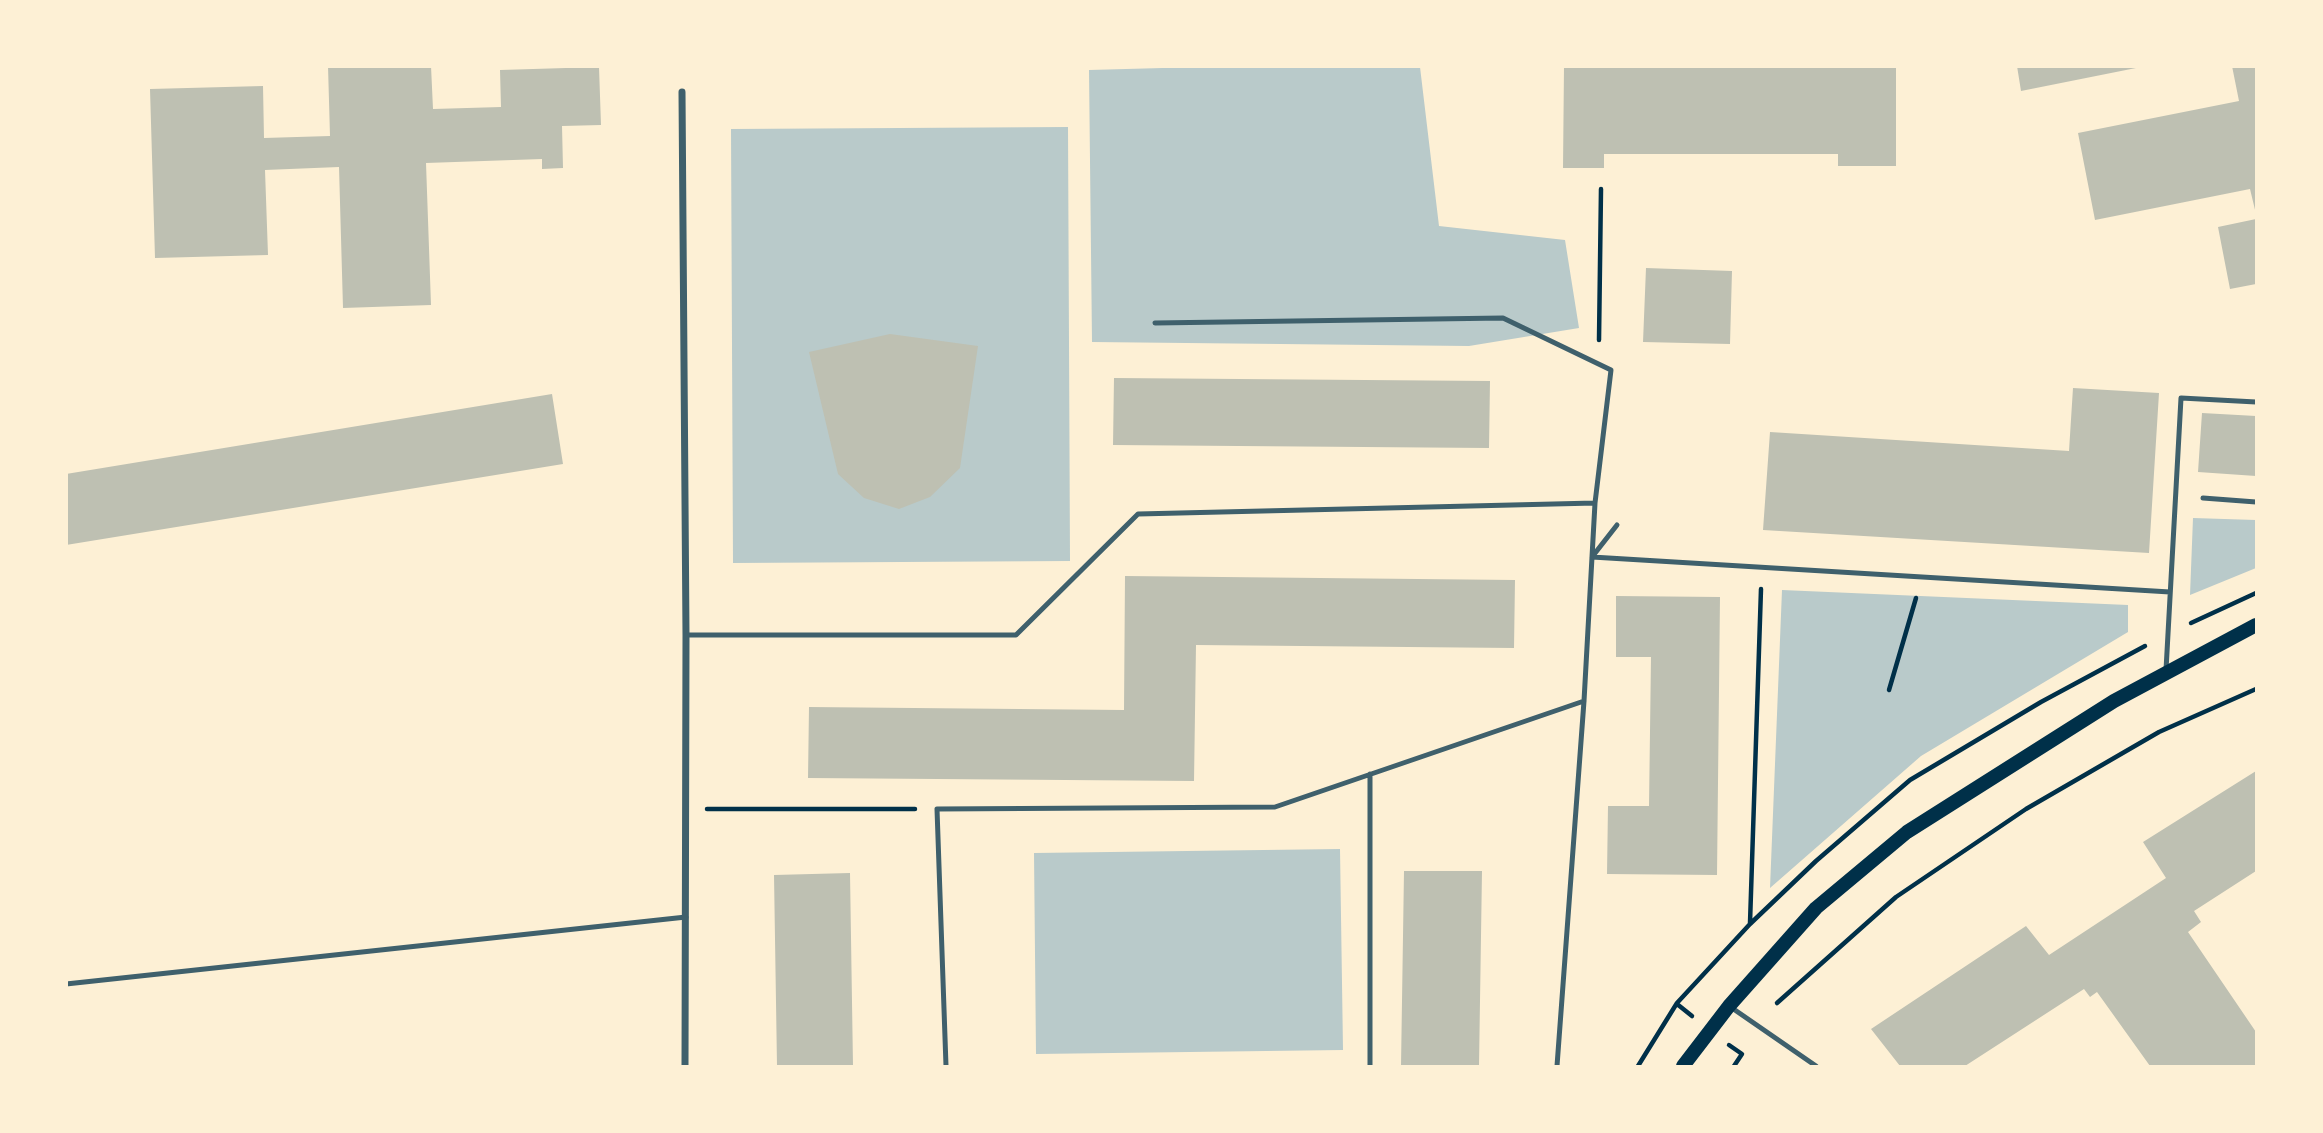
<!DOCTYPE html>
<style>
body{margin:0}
#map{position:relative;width:2323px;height:1133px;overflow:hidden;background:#fdf0d5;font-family:Rubik,sans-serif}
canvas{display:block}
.frame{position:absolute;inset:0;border:68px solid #fdf0d5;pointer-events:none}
</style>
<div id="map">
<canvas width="2323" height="1133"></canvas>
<div class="frame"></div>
</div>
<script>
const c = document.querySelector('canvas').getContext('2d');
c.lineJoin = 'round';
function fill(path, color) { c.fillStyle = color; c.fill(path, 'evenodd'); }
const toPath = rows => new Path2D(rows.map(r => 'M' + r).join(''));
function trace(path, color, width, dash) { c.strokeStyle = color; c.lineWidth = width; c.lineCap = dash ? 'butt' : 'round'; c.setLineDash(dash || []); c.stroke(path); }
fill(toPath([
 [1236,66,1420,67,1439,226,1565,240,1579,328,1469,346,1092,342,1089,70],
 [1068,127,1070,561,733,563,731,129],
 [2193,518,2256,520,2256,568,2190,595],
 [1782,590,2128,605,2128,632,1921,756,1770,888],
 [1340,849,1343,1050,1036,1054,1034,853]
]), '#b9caca');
fill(toPath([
 [328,66,431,66,433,109,501,107,500,70,599,67,601,125,562,126,563,168,542,169,542,159,426,163,431,305,343,308,339,167,265,170,268,255,155,258,150,89,263,86,264,138,330,136],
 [1564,66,1896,66,1896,166,1838,166,1838,154,1604,154,1604,168,1563,168],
 [2017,66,2136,66,2136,68,2021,91],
 [2232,66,2256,66,2256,214,2250,189,2095,220,2078,133,2239,101],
 [2256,219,2256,284,2230,289,2218,227],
 [1646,268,1732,271,1730,344,1643,342],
 [890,334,978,346,960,468,930,497,899,509,864,498,838,474,809,352],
 [1114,378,1490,381,1489,448,1113,445],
 [2073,388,2159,393,2149,553,1763,530,1770,432,2069,451],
 [552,394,563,464,66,545,66,474],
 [2202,413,2256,416,2256,476,2198,472],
 [1125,576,1515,580,1514,648,1196,645,1194,781,808,778,809,707,1124,710],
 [1616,596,1720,597,1717,875,1607,874,1608,806,1649,806,1651,657,1616,657],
 [2256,771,2256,871,2194,911,2201,922,2188,932,2256,1032,2256,1066,2150,1066,2097,992,2090,997,2084,989,1965,1066,1900,1066,1871,1029,2026,926,2049,955,2166,878,2143,842],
 [1404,871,1482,871,1479,1066,1401,1066],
 [850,873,853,1066,777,1066,774,875]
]), '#bec0b2');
trace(toPath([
 [1599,340,1601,189],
 [2191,623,2256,593],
 [1889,690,1916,598],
 [707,809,915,809],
 [1750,923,1761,589],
 [1777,1003,1896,897,2026,809,2159,732,2256,689],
 [1677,1004,1692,1016],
 [1729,1045,1742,1054,1734,1066],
 [1638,1066,1677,1003,1750,924,1816,861,1910,780,2041,702,2145,646]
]), '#003049', 4.5);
trace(toPath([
 [1155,323,1503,318,1611,370,1595,503,1584,701,1557,1066],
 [2203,498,2256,502],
 [1592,557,2170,592],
 [1592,557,1617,525],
 [686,635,1016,635,1138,514,1595,503],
 [2166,670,2181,398,2256,402],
 [66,984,686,917],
 [1732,1008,1816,1066],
 [946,1066,937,809,1275,807,1584,701],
 [1370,1066,1370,774]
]), '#3f606c', 5);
trace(toPath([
 [682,92,686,635,685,1066]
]), '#3f606c', 7);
trace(toPath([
 [1683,1066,1729,1006,1816,908,1907,832,2114,701,2256,625]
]), '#003049', 14);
</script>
